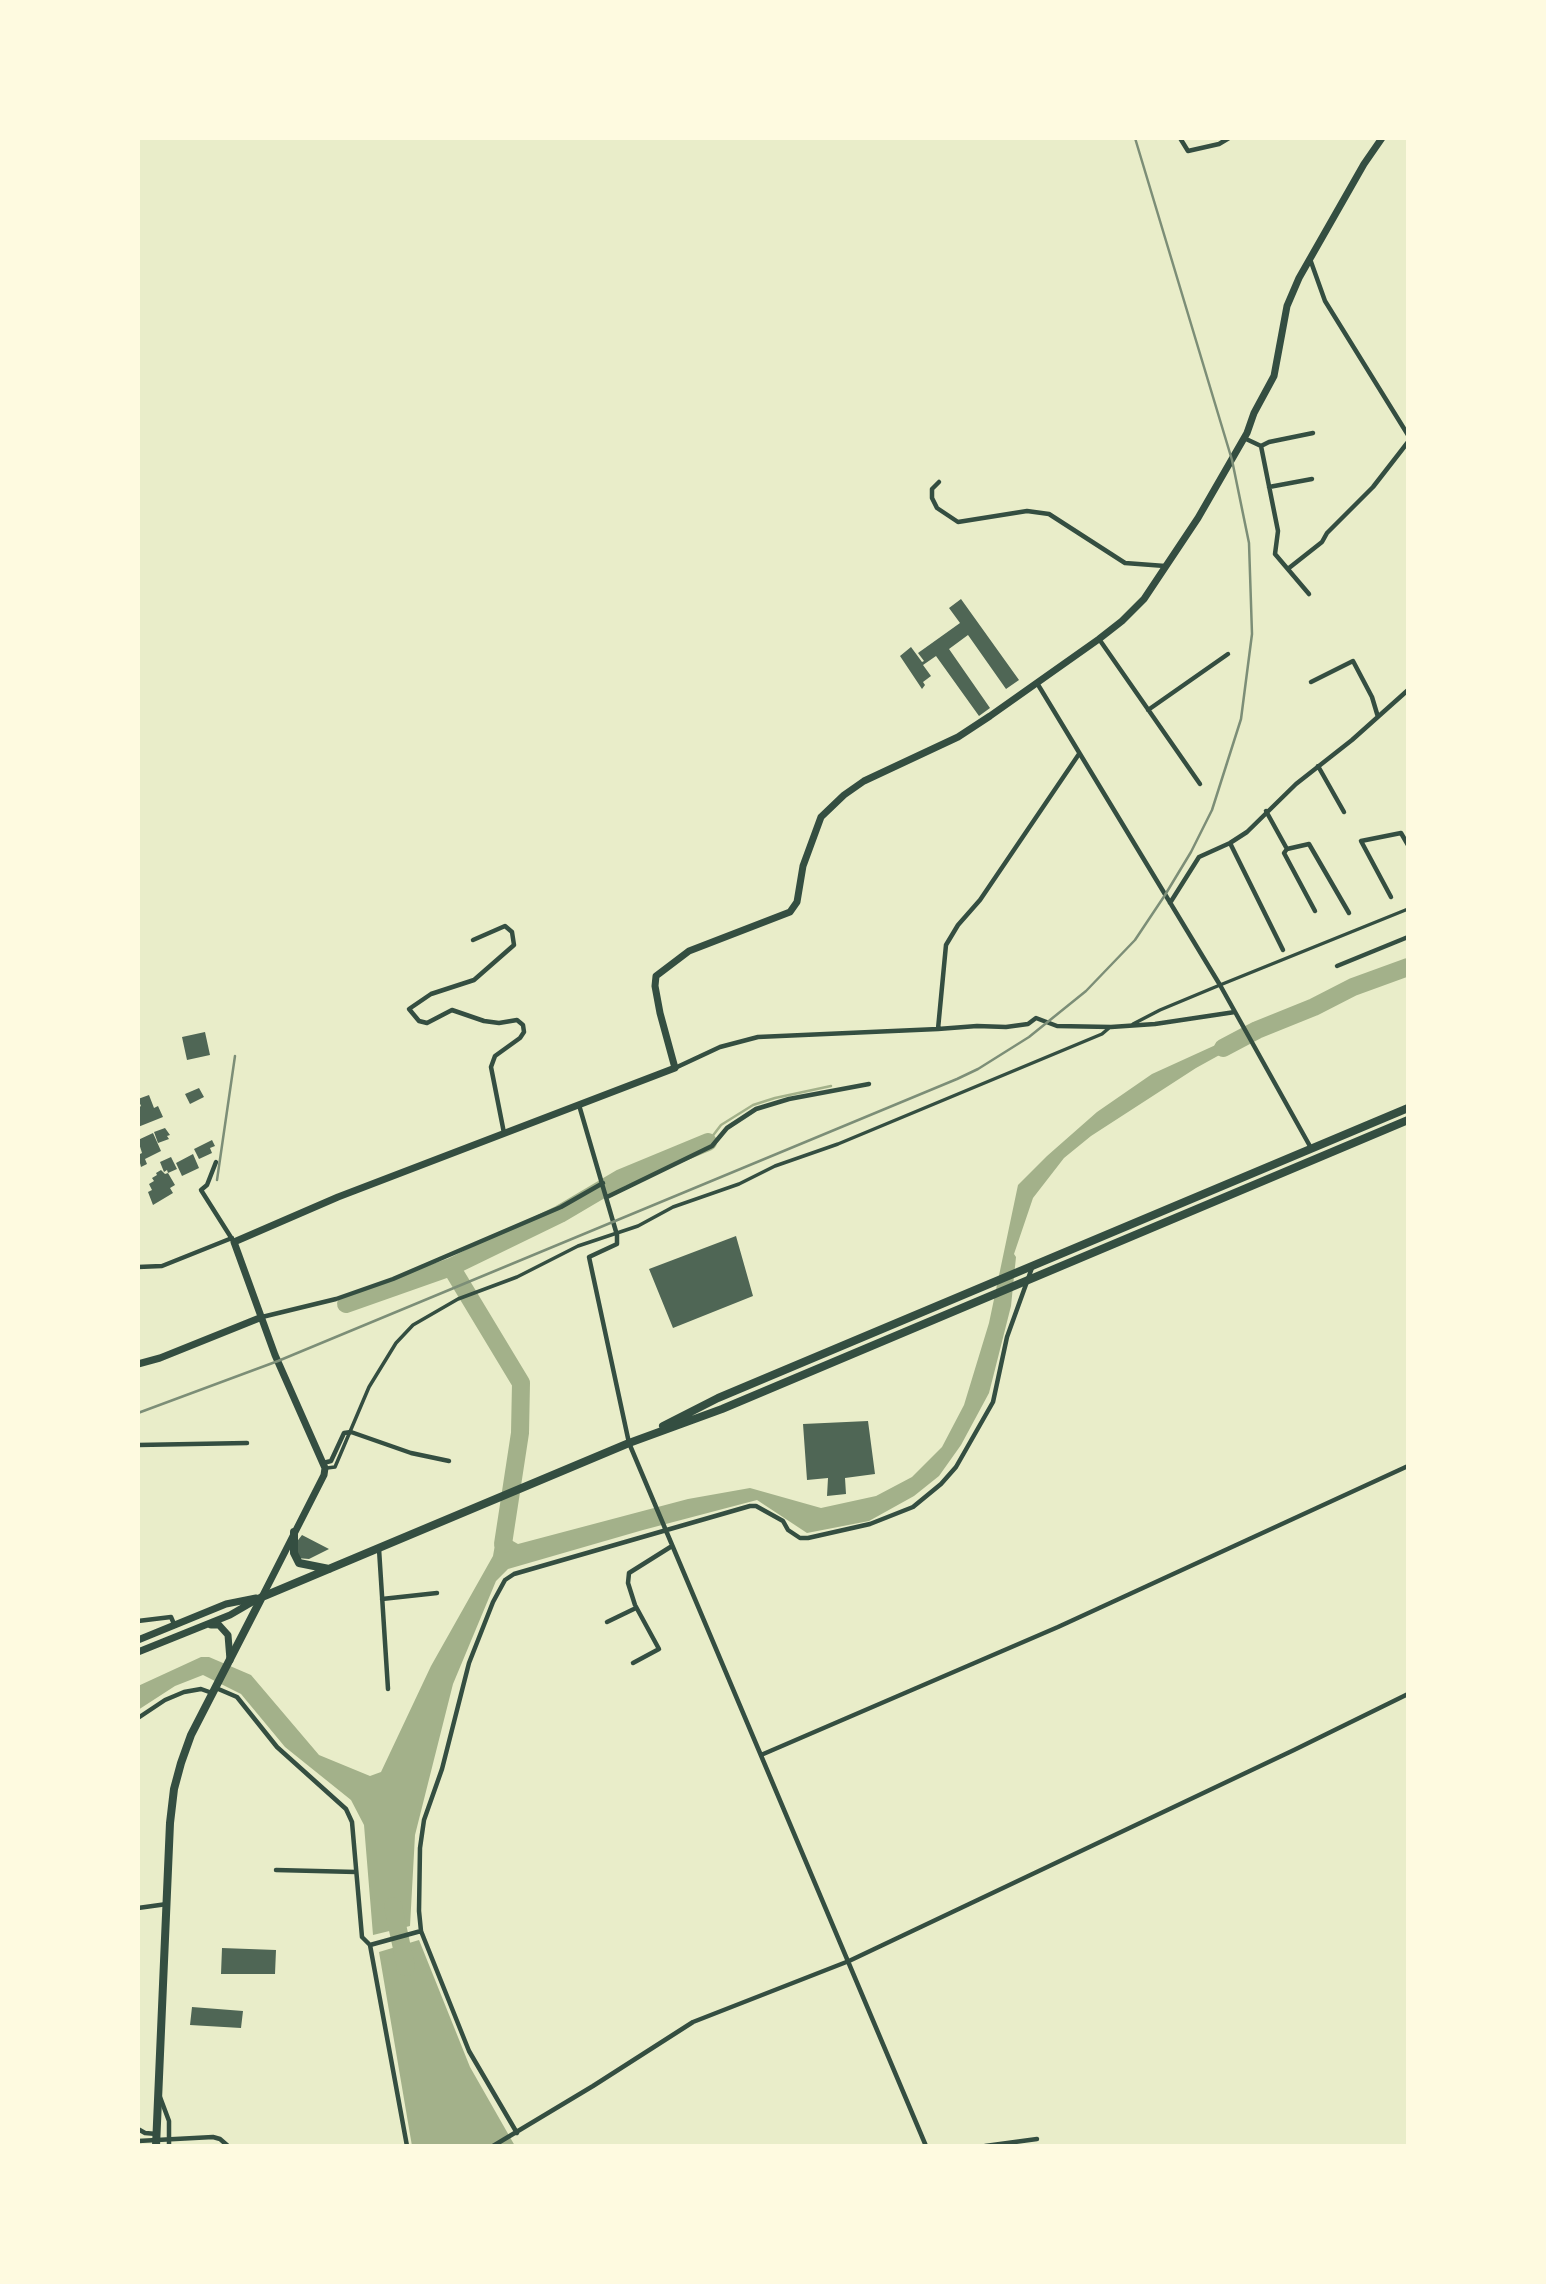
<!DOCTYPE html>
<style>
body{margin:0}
#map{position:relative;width:1546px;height:2284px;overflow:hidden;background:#e9edc9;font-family:"Fira Sans Condensed",sans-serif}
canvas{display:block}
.frame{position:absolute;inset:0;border:140px solid #fefae0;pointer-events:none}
</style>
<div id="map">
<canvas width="1546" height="2284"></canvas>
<div class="frame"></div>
</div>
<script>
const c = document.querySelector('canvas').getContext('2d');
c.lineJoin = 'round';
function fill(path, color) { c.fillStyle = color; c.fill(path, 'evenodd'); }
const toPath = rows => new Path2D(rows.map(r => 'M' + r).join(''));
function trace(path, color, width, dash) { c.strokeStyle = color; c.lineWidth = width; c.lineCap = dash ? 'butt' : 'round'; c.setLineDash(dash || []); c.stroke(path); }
fill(toPath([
 [1242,1033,1243,1042,1196,1068,1091,1136,1064,1158,1033,1198,1014,1254,1016,1257,1011,1306,989,1393,961,1445,939,1476,914,1496,869,1521,807,1533,757,1500,643,1530,508,1569,496,1581,453,1684,415,1835,410,1926,373,1935,364,1825,351,1800,285,1747,241,1694,203,1675,175,1686,138,1710,138,1686,201,1657,209,1657,251,1675,319,1755,370,1776,381,1772,431,1666,493,1556,499,1522,513,1520,511,1540,518,1544,688,1499,750,1488,821,1508,876,1496,912,1477,942,1447,964,1405,989,1323,1018,1185,1047,1156,1097,1112,1152,1074],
 [419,1940,470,2067,515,2146,412,2146,379,1952]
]), '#a3b18a');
trace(toPath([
 [708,1142,721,1125,753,1105,775,1098,831,1086]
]), '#a3b18a', 2.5);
trace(toPath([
 [1223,1048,1257,1030,1314,1007,1353,987,1408,967],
 [451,1267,521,1383,520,1433,503,1544],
 [346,1304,451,1267,560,1214,621,1178,708,1142],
 [393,1906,406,1967]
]), '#a3b18a', 18);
fill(toPath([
 [961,599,1019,680,1006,689,968,635,949,649,990,708,979,716,936,656,923,665,931,676,923,682,925,685,922,689,900,656,911,647,922,662,924,661,918,653,960,623,949,608],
 [205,1032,210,1055,187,1060,182,1037],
 [199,1088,204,1097,190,1104,185,1094],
 [149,1095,154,1108,158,1106,163,1117,138,1127,138,1108,141,1106,138,1099],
 [165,1128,170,1135,167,1136,169,1139,158,1143,154,1132],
 [153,1133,161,1151,145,1159,147,1164,141,1167,138,1155,142,1153,138,1140],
 [212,1140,215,1146,210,1148,212,1153,199,1159,194,1149],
 [193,1154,199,1168,182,1176,176,1163],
 [171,1157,177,1169,168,1173,167,1170,164,1172,160,1162],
 [161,1170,165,1174,168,1173,175,1185,170,1188,173,1193,153,1205,148,1192,152,1190,149,1184,154,1181,152,1178,157,1175,156,1173],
 [736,1236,753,1296,673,1328,649,1269],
 [868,1421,875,1474,845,1478,846,1494,827,1496,828,1478,807,1480,803,1424],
 [302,1535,329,1549,309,1559,297,1558,295,1544],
 [222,1948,276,1950,275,1974,221,1974],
 [192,2007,243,2011,241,2028,190,2025]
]), '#4f6655');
trace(toPath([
 [1133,1024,1160,1010,1220,985,1408,909],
 [327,1468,335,1467,369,1387,396,1343,413,1325,458,1299,517,1277,578,1246,638,1226,673,1207,739,1184,775,1166,838,1144,1102,1034,1109,1028]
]), '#344e41', 3.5);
trace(toPath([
 [1180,138,1188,151,1219,144,1229,138],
 [1310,259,1325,301,1408,435],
 [1244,438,1261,446,1278,531,1275,554,1309,594],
 [1261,446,1269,442,1313,433],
 [939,482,932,489,932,498,937,508,958,522,1027,511,1049,514,1125,563,1165,566],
 [1269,487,1312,479],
 [1289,568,1322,542,1327,533,1373,487,1408,442],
 [1099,639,1200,784],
 [1311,682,1353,661,1372,697,1378,717],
 [1037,683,1220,985,1311,1148],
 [1148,710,1228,654],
 [1318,766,1344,812],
 [1266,811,1287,849,1284,853,1315,911],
 [1230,843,1283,950],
 [1287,849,1309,844,1349,913],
 [1391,897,1361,841,1401,833,1408,845],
 [1170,903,1199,857,1230,843,1247,832,1296,784,1352,740,1408,690],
 [473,940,505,926,512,932,514,945,474,980,431,994,409,1009,419,1021,427,1023,452,1010,484,1021,499,1023,517,1020,523,1025,524,1032,520,1038,495,1056,491,1067,504,1133],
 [1337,966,1408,937],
 [938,1029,946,945,958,925,980,900,1079,754],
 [675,1068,720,1047,758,1037,938,1029,977,1026,1006,1027,1028,1024,1036,1018,1057,1026,1111,1027,1155,1024,1235,1012],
 [579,1105,617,1235,617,1244,589,1257,629,1443,926,2146],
 [216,1162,207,1185,201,1190,232,1239],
 [607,1197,712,1146,727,1128,756,1109,789,1099,869,1084],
 [138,1267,162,1266,232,1238],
 [262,1317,336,1299,393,1279,561,1207,603,1183],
 [138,1445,247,1443],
 [323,1463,331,1461,344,1433,351,1432,411,1453,449,1461],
 [379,1549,388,1689],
 [382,1599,437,1593],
 [138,1621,171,1617,174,1624],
 [607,1622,636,1608],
 [633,1663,659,1649,635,1605,628,1583,629,1573,672,1546],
 [216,1688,237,1697,277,1747,346,1809,352,1822,362,1937,370,1945,407,2146],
 [138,1718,165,1700,184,1692,201,1689,212,1693],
 [761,1755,1058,1627,1408,1466],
 [276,1870,356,1872],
 [138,1908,167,1904],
 [370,1945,421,1931],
 [160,2097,169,2121,169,2146],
 [138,2129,145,2133,157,2134],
 [517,2133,469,2051,421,1931,419,1911,420,1848,424,1820,442,1769,469,1663,493,1602,505,1580,514,1574,750,1506,756,1506,783,1521,788,1530,800,1538,808,1538,870,1524,913,1507,941,1484,956,1467,993,1402,1007,1337,1033,1265],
 [138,2141,213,2137,220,2139,228,2146],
 [493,2146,593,2086,693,2022,849,1961,1294,1750,1408,1694],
 [985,2146,1037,2139]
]), '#344e41', 4.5);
trace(toPath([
 [138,1364,160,1358,262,1317],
 [262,1597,324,1475,325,1468,275,1355,234,1242,338,1197,675,1068,660,1013,655,986,656,976,689,951,790,912,797,902,803,866,821,817,844,795,864,781,958,737,990,716,1099,639,1122,621,1144,599,1198,518,1247,433,1254,413,1274,376,1287,306,1299,278,1364,164,1382,138],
 [211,1625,219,1625,228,1635,230,1660],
 [138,1640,226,1604,256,1598],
 [138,1652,230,1615,261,1597]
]), '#344e41', 7);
trace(toPath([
 [663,1426,718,1398,1408,1108],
 [294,1532,294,1553,299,1563,329,1569],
 [156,2146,170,1823,174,1789,181,1763,191,1735,262,1597,629,1443,722,1409,1408,1120]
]), '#344e41', 8);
trace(toPath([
 [217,1180,235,1056],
 [138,1413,278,1361,957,1079,978,1069,1029,1037,1086,991,1135,940,1165,895,1191,852,1212,810,1241,719,1252,634,1249,543,1232,460,1135,138]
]), '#7c8e77', 2.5);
</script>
